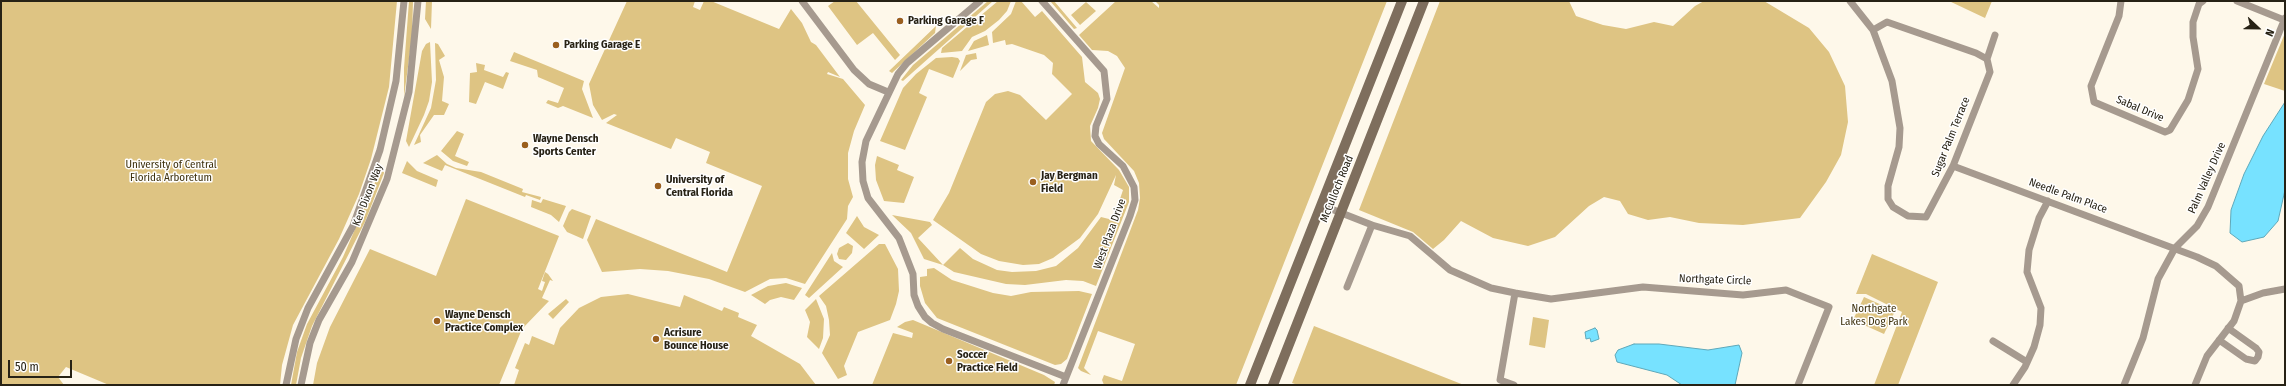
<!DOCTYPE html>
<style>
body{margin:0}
#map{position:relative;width:2286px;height:386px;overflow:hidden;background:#fef8ea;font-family:"Fira Sans Condensed",sans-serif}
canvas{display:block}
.frame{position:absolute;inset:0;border:2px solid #272215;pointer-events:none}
.north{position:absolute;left:2238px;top:8px;width:40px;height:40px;-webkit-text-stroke:3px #fff;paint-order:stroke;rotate:112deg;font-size:11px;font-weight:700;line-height:16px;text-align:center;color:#272215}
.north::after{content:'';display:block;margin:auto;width:14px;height:18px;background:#272215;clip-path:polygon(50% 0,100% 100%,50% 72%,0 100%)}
.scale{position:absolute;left:8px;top:360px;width:64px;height:18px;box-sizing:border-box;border:2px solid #272215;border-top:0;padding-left:5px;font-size:12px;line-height:14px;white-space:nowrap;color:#272215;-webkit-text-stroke:3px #fff;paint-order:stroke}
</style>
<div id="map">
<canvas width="2286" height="386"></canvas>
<div class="frame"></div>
<div class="north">N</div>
<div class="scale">50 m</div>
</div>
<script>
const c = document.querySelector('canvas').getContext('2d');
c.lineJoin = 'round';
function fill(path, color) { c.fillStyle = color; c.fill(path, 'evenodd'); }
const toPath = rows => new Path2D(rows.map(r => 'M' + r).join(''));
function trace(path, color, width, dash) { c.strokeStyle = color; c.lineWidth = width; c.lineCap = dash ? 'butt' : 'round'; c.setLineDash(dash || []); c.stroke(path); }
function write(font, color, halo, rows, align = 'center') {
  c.font = font + ' "Fira Sans Condensed",sans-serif'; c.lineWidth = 3; c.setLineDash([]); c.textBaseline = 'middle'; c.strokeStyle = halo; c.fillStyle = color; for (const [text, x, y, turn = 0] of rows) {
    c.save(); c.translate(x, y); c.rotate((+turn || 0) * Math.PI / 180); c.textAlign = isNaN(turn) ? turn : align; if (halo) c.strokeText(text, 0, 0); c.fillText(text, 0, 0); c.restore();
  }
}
fill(toPath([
 [1,1,397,1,389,87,371,159,359,194,339,239,293,325,282,365,280,385,109,385,66,367,58,377,64,385,1,385],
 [409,1,413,1,412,36,404,97,404,68],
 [426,1,432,1,431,29,425,19],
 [627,1,695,1,693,7,700,10,704,1,711,1,779,29,791,9,802,23,811,42,816,45,840,77,828,72,827,74,843,79,865,105,854,131,848,153,848,179,853,197,848,206,847,219,805,284,786,278,770,279,745,292,709,279,668,271,640,269,602,272,587,240,596,219,727,272,762,186,706,163,710,152,676,138,671,149,606,123,617,115,614,114,602,120,593,105,589,84],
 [835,1,856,1,900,55,895,60,873,33,857,45,828,6],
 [988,1,993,1,903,81,901,80,913,65],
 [998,1,1011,1,1007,11,999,20,985,31,972,37,962,51,941,53,942,48],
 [1016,1,1021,1,1035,17,1042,11,1082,57,1085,82,1098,93,1100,99,1098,108,1090,126,1091,141,1119,170,1129,187,1129,202,1096,286,1083,281,1066,280,1025,285,1006,284,954,272,943,265,924,259,911,233,892,215,930,222,932,225,918,238,943,265,960,248,973,259,997,270,1012,272,1036,271,1056,266,1078,248,1101,217,1113,220,1123,190,1114,185,1116,175,1098,214,1080,238,1053,258,1039,264,1023,265,999,261,981,254,933,220,949,193,986,102,995,94,1008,91,1020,95,1046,120,1072,94,1052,74,1053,63,1044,55,1012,44,1006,45,1005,40,993,43,992,32,1011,14],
 [1054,1,1077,28,1074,29,1051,2],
 [1116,1,1151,1,1159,8,1159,5,1155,1,1387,1,1236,385,1104,385,1102,380,1104,375,1122,381,1135,344,1098,331,1084,368,1091,375,1081,371,1078,368,1138,210,1140,198,1139,183,1134,171,1104,139,1102,133,1125,68,1117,56,1108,51,1092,50,1079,35],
 [1440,1,1569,1,1576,16,1603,25,1626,29,1654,22,1673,26,1695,6,1704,1,1764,1,1809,28,1829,52,1845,86,1848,122,1841,155,1826,182,1800,218,1743,225,1699,223,1670,217,1648,220,1628,214,1620,201,1604,197,1589,206,1555,237,1528,246,1493,238,1461,221,1444,240,1433,249,1413,232,1359,210],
 [1949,1,1992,1,1985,18],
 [1086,2,1096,11,1080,25,1071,15],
 [936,26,935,33,892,73,889,71],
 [2285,33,2285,91,2264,84],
 [987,35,989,45,968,51,974,41],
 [430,42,432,82,429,101,424,115,409,147,406,141,422,51,426,44],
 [435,43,438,44,445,56,439,60,444,77,442,101,449,104,444,115,434,115,420,135,421,142,414,145,431,108,436,80],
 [514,52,584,81,582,89,593,118,563,106,558,108,546,103,548,100,558,103,564,88,538,77,537,70,510,61],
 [976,53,977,59,971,60,960,71,966,55],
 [952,57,958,58,960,61,953,78,929,69,919,93,927,97,905,150,880,141,903,88,916,74,936,58],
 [476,63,485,65,484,70,503,77,506,72,509,73,503,89,485,82,476,104,469,102,470,73,477,72],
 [457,131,464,134,455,156,469,162,467,166,453,161,441,151],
 [437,155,447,164,456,168,481,172,523,189,522,192,541,197,540,200,526,195,525,197,445,165,442,171,423,163],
 [877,156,899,165,897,170,914,177,904,203,884,201,876,180,875,165],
 [407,161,417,171,438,180,436,187,402,173],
 [383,169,384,173,365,222,312,326,301,358,296,385,291,385,297,352,307,324,343,257,380,171],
 [466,199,559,236,538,289,542,291,545,282,542,281,545,272,548,274,553,281,550,280,542,298,549,301,522,329,499,385,313,385,317,363,330,327,370,249,436,276],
 [543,199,566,206,559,222,551,215,531,207,532,200,541,203],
 [572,209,591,216,583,239,567,232,563,226,569,212],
 [857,216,864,227,879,235,864,249,846,233],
 [848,243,853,246,852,253,846,260,839,259,837,254,839,248],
 [879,244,885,244,898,269,899,291,896,304,890,320,858,332,844,366,847,375,838,379,822,353,830,335,829,320,826,306,819,296],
 [832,253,834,261,843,267,809,298,805,295],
 [1872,254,1938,282,1898,385,1874,385,1902,312,1866,294,1856,294],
 [934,268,952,280,993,293,1011,296,1031,292,1079,291,1092,294,1067,359,1061,364,1055,365,937,318,925,303,920,286,920,277,927,276,927,269],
 [786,283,802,288,794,300,781,297,770,300,765,304,751,295,768,286],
 [628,294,680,307,684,295,722,311,724,307,739,313,738,317,757,325,751,336,800,364,816,385,514,385,519,370,515,368,525,343,529,345,532,336,554,345,560,328,579,308,601,297],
 [1864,297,1895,311,1884,334,1853,320],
 [566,299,569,302,553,319,548,314],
 [816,299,824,319,823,338,819,349,807,337,810,322,805,310],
 [1533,317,1549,320,1545,348,1529,345],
 [913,320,1044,375,1055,382,1054,385,872,385,893,333,912,338,913,333,897,327,905,322],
 [1314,326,1464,385,1298,385,1292,383]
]), '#dec483');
const water = toPath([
 [2285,102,2285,190,2278,221,2264,237,2242,242,2230,233,2231,210,2244,174,2263,136,2285,102],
 [1595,328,1597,330,1599,339,1591,342,1590,338,1586,339,1585,332,1595,328],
 [1634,344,1659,344,1708,350,1739,345,1742,353,1735,385,1682,385,1667,375,1617,362,1615,355,1618,350,1634,344]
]);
fill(water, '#77e2ff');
trace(water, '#5fa8b9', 1);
trace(toPath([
 [802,1,854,70,869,84,888,92],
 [980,1,907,63,898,74,866,141,862,162,863,181,868,198,899,238,913,274,914,295,918,306,925,317,932,323,943,329,1066,377],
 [1042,1,1104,71,1107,99,1096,126,1095,136,1099,144,1123,166,1134,187,1135,200,1130,216,1063,385],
 [1850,1,1873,30,1892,81,1900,128,1899,147,1888,186,1888,199,1893,207,1908,216,1926,217,1953,166,1990,72,1987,59],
 [2121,1,2119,16,2091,86,2094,102,2165,132,2170,130,2188,100,2198,69,2193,37,2193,22,2199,4,2203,1],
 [2237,1,2284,20],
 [1873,30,1887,22,1976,53,1987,59,1995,35],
 [1953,166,2197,257,2216,266,2239,286,2241,301],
 [1321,205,1372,225,1410,236,1450,270,1491,288,1515,293],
 [1347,287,1372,225],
 [2219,340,2246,359,2255,361,2258,357,2259,352,2256,348,2228,328],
 [1993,341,2027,362],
 [286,385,296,339,308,308,353,226,380,150,396,81,404,1],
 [301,385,310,343,319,320,352,262,387,179,409,92,418,1],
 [1514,385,1500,380,1515,293,1551,299,1643,287,1743,295,1786,290,1829,307,1798,385],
 [2013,385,2025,367,2034,347,2040,325,2041,308,2027,272,2029,250,2039,218,2048,201],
 [2124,385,2143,338,2158,279,2175,248,2197,226,2208,207,2285,18],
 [2195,385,2207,356,2234,321,2241,301,2263,293,2285,289]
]), '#a69a8f', 7);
trace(toPath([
 [1250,385,1402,1],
 [1273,385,1424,1]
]), '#7e6e5d', 10);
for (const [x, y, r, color] of [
 [900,21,4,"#9a5f1f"],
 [556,45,4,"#9a5f1f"],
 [525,145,4,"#9a5f1f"],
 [1033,182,4,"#9a5f1f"],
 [658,186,4,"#9a5f1f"],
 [437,321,4,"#9a5f1f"],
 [656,339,4,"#9a5f1f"],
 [949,361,4,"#9a5f1f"]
]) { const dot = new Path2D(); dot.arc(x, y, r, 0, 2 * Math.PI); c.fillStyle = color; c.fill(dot); trace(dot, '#fff', 1.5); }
write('bold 11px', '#272215', '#fff', [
 ["Parking Garage F",908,21],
 ["Parking Garage E",564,45],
 ["Wayne Densch",533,139],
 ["Sports Center",533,152],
 ["Jay Bergman",1041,176],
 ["Field",1041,189],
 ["University of",666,180],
 ["Central Florida",666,193],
 ["Wayne Densch",445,315],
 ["Practice Complex",445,328],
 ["Acrisure",664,333],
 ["Bounce House",664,346],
 ["Soccer",957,355],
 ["Practice Field",957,368]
], 'left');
write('11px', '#272215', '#fff', [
 ["Sabal Drive",2140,109,23],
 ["Sugar Palm Terrace",1951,137,-68],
 ["Palm Valley Drive",2207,178,-66],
 ["McCulloch Road",1337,189,-68],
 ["Ken Dixon Way",368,195,-69],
 ["Needle Palm Place",2068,196,20],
 ["West Plaza Drive",1110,234,-70],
 ["Northgate Circle",1715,280,2]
]);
write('11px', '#3e310d', '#fff', [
 ["University of Central",171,165],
 ["Florida Arboretum",171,178],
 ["Northgate",1874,309],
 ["Lakes Dog Park",1874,322]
]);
</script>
